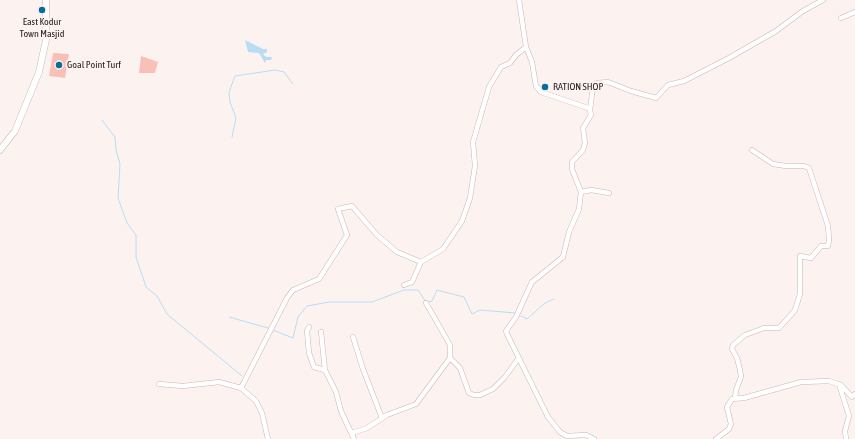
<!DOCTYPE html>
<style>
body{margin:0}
canvas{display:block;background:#fcf3f1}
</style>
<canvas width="855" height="439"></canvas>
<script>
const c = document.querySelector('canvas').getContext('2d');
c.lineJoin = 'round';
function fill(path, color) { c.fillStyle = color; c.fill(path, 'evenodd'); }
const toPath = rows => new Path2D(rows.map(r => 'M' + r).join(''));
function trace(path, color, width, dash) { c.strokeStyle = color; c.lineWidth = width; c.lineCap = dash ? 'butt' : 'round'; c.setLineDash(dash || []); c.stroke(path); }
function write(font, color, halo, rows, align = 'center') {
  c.font = font + ' "Asap Condensed",sans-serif'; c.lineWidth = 4; c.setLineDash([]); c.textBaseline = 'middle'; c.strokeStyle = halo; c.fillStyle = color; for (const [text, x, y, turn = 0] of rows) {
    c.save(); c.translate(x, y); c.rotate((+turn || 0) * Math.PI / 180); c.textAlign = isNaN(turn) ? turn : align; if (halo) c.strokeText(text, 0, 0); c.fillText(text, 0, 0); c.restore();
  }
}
fill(toPath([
 [53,53,69,54,65,78,49,76],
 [141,56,158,62,155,73,139,73]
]), '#f8c0b7');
fill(toPath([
 [245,40,263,49,267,49,267,52,263,54,266,57,272,57,271,60,266,60,265,63,259,53,248,52]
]), '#b8dcf4');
trace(toPath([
 [102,120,115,137,116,150,120,164,118,198,127,223,136,235,136,257,146,287,157,296,167,314,242,376],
 [232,137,236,118,230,102,229,92,235,76,275,70,284,72,293,84],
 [428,302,432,301,437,290,464,297,472,314,480,310,515,313],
 [521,316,527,319,545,303,554,299],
 [229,317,268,328],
 [273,330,293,338,298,317,307,306,329,302,372,302,404,290,418,290,426,302]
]), '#b8dcf4', 1);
const minor = toPath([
 [519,0,526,47,532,62,536,86,541,92,588,108,590,110,591,115,583,128,585,143,583,150,572,162,572,169,581,192,579,209,569,232,563,257,532,282,516,317,506,331,507,334,548,417,560,432,567,436,586,435,594,439],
 [841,18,855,12],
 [590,110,593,86,597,83,608,82,631,91,656,98,668,85,684,81,729,58,776,31,803,11,823,0],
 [581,192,591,190,609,193],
 [404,285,412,282,421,262],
 [309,327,307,331,309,353,314,367,325,370,336,392,341,411,354,439],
 [321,332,325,370],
 [353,337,363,369,382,418],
 [450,358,460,368,469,393,474,395,480,395,493,389,505,377,518,359],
 [159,384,183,386,219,382,241,388],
 [839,384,849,416,845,431,846,439],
 [735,398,736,390,741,377,740,370,737,358,732,349,733,345,745,335,764,328,779,328,790,316,795,310,800,294,800,256,811,258,821,246,828,246,829,240,828,226,809,168,804,166,786,166,773,164,752,150],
 [352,433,367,428,387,415,416,404,450,358,450,345,426,303],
 [268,439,262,413,256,401,241,388,287,298,293,290,319,279,347,235,338,209,352,206,377,235,397,252,421,262,443,249,462,221,470,198,475,166,473,142,489,87,501,67,510,63,516,55,526,47],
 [716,439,729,429,731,424,727,407,732,399,744,398,801,382,829,381,841,385,852,397,855,394]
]);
const secondary = toPath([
 [0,150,15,131,39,72,46,40,46,0]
]);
trace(minor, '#cbb5b2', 5.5);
trace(secondary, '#cbb5b2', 7);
trace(minor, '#fff', 4.5);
trace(secondary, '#fff', 6);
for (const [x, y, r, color] of [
 [42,10,4,"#076e9b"],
 [59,65,4,"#076e9b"],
 [545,87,4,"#076e9b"]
]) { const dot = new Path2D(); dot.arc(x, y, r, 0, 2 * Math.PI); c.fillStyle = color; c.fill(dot); trace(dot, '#fcf3f1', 1.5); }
write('10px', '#251d1c', '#fcf3f1', [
 ["East Kodur",42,22,"center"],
 ["Town Masjid",42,34,"center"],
 ["Goal Point Turf",67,65],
 ["RATION SHOP",553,87]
], 'left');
</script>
